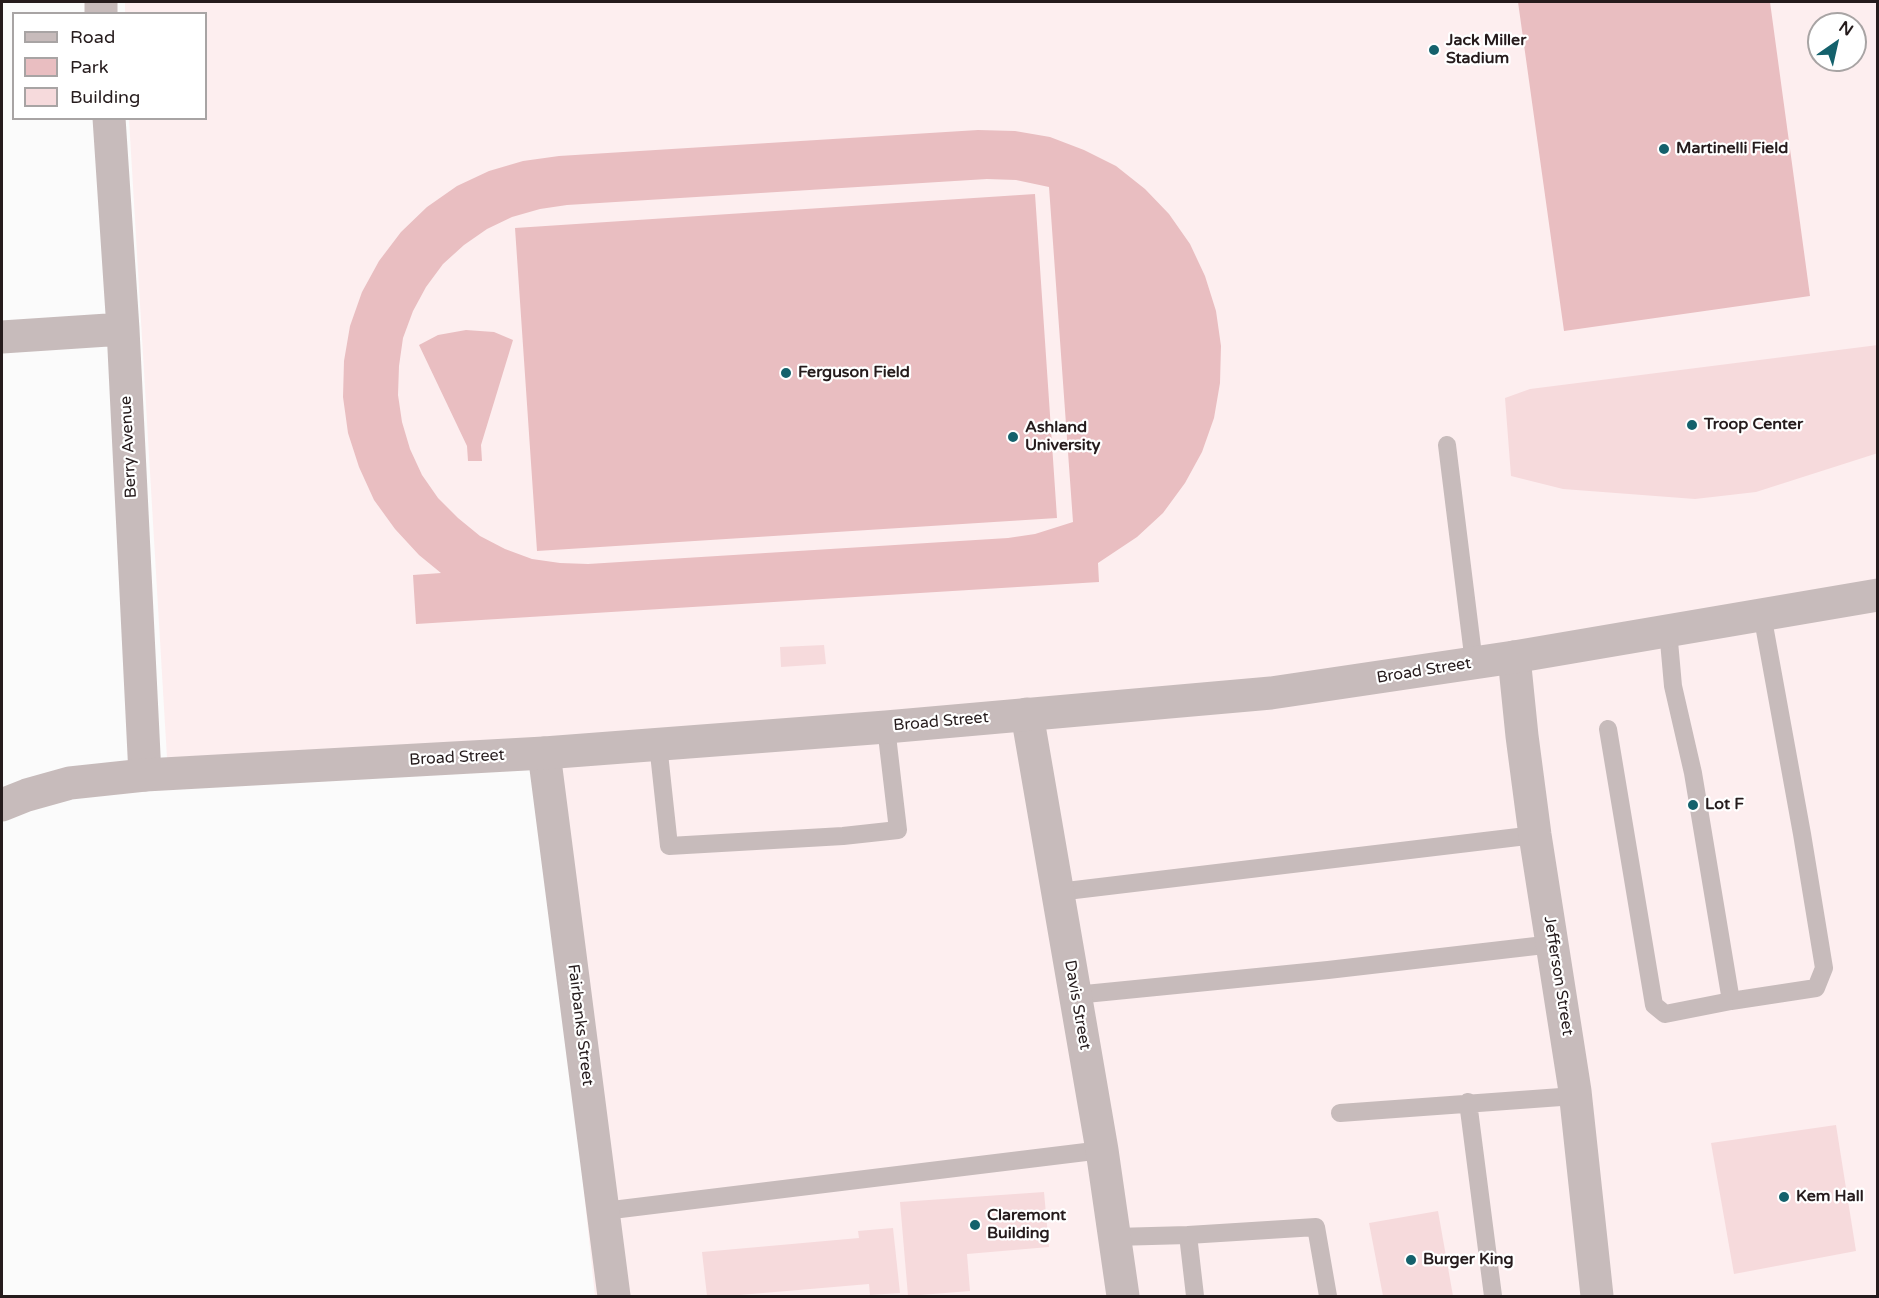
<!DOCTYPE html>
<style>
body{margin:0}
#map{position:relative;width:1879px;height:1298px;overflow:hidden;background:#fbfbfb;font-family:"Varela Round",sans-serif}
canvas{display:block}
.frame{position:absolute;inset:0;border:3px solid #251b1c;pointer-events:none}
.legend{position:absolute;left:12px;top:12px;width:195px;height:108px;box-sizing:border-box;background:#fff;border:2px solid #a8a4a4;margin:0;padding:8px 10px;list-style:none;font-size:18px;color:#251b1c}
.legend li{display:flex;align-items:center;gap:12px;height:30px}
.legend b{width:30px;border:2px solid #a8a4a4}
.north{position:absolute;left:1807px;top:12px;width:60px;height:60px;box-sizing:border-box;background:#fff;border:2px solid #a8a4a4;border-radius:50%;rotate:34deg;font-size:16px;font-weight:700;line-height:24px;text-align:center;color:#251b1c}
.north::after{content:'';display:block;margin:auto;width:21px;height:27px;background:#14616c;clip-path:polygon(50% 0,100% 100%,50% 72%,0 100%)}
</style>
<div id="map">
<canvas width="1879" height="1298"></canvas>
<div class="frame"></div>
<ul class="legend">
<li><b style="height:8px;background:#c7bbbb"></b>Road</li>
<li><b style="height:16px;background:#e9bec1"></b>Park</li>
<li><b style="height:16px;background:#f6dadc"></b>Building</li>
</ul>
<div class="north">N</div>
</div>
<script>
const c = document.querySelector('canvas').getContext('2d');
c.lineJoin = 'round';
function fill(path, color) { c.fillStyle = color; c.fill(path, 'evenodd'); }
const toPath = rows => new Path2D(rows.map(r => 'M' + r).join(''));
function trace(path, color, width, dash) { c.strokeStyle = color; c.lineWidth = width; c.lineCap = dash ? 'butt' : 'round'; c.setLineDash(dash || []); c.stroke(path); }
function write(font, color, halo, rows, align = 'center') {
  c.font = font + ' "Varela Round",sans-serif'; c.lineWidth = 4.5; c.setLineDash([]); c.textBaseline = 'middle'; c.strokeStyle = halo; c.fillStyle = color; for (const [text, x, y, turn = 0] of rows) {
    c.save(); c.translate(x, y); c.rotate((+turn || 0) * Math.PI / 180); c.textAlign = isNaN(turn) ? turn : align; if (halo) c.strokeText(text, 0, 0); c.fillText(text, 0, 0); c.restore();
  }
}
fill(toPath([
 [125,2,1877,2,1877,1296,595,1296,537,748,168,775,129,119,206,118,206,14,125,13],
 [1819,24,1855,24,1855,60,1819,60]
]), '#fdeeef');
fill(toPath([
 [1518,2,1770,2,1810,296,1564,331],
 [978,130,1015,131,1050,137,1084,150,1116,166,1145,189,1169,214,1190,244,1205,276,1216,311,1221,346,1220,383,1214,418,1202,452,1185,483,1163,513,1137,537,1098,563,1099,582,416,624,413,575,441,573,419,555,395,529,374,500,359,467,348,433,343,397,344,361,350,326,362,292,379,261,401,232,427,207,457,186,489,171,523,161,559,156],
 [987,179,1016,180,1049,187,1073,522,1035,534,1008,538,588,564,560,563,532,559,505,549,480,536,458,518,438,498,422,475,410,449,402,422,398,395,399,366,403,338,413,311,426,287,443,264,464,245,487,229,512,217,540,209,567,205],
 [1035,194,1057,518,537,551,515,228],
 [466,330,494,332,513,340,481,445,482,461,468,461,467,446,419,345,438,335]
]), '#e9bec1');
fill(toPath([
 [1878,345,1878,453,1756,492,1695,499,1563,489,1511,476,1505,398,1530,389],
 [824,645,826,664,781,667,780,647],
 [1836,1125,1856,1251,1734,1274,1711,1143],
 [1044,1192,1049,1247,967,1254,970,1291,908,1296,900,1202],
 [1438,1211,1453,1296,1383,1296,1369,1223],
 [893,1228,900,1293,870,1295,869,1284,728,1296,707,1296,702,1252,859,1238,858,1231]
]), '#f6dadc');
trace(toPath([
 [1447,445,1474,663],
 [1608,729,1654,1005,1665,1014,1731,1001,1693,773,1673,686,1668,630],
 [658,744,669,846,843,836,898,830,886,727],
 [1058,892,1535,835],
 [1075,995,1328,970,1553,944],
 [1731,1001,1816,988,1824,968,1802,834,1762,614],
 [1468,1102,1493,1296],
 [1340,1113,1575,1096],
 [604,1211,1102,1150],
 [1188,1235,1316,1227,1328,1296],
 [1115,1237,1188,1235,1195,1296]
]), '#c7bbbb', 18);
trace(toPath([
 [101,2,101,14],
 [109,118,123,329,145,775],
 [2,337,123,329],
 [1514,657,1522,736,1535,835,1575,1091,1597,1296],
 [1027,714,1102,1150,1123,1296],
 [544,753,614,1296]
]), '#c7bbbb', 33);
trace(toPath([
 [2,805,27,795,70,783,145,775,544,753,886,727,1271,693,1514,657,1878,595]
]), '#c7bbbb', 33);
for (const [x, y, r, color] of [
 [1434,50,6,"#14616c"],
 [1664,149,6,"#14616c"],
 [786,373,6,"#14616c"],
 [1692,425,6,"#14616c"],
 [1013,437,6,"#14616c"],
 [1693,805,6,"#14616c"],
 [1784,1197,6,"#14616c"],
 [975,1225,6,"#14616c"],
 [1411,1260,6,"#14616c"]
]) { const dot = new Path2D(); dot.arc(x, y, r, 0, 2 * Math.PI); c.fillStyle = color; c.fill(dot); trace(dot, '#fff', 2); }
write('bold 16px', '#251b1c', '#fff', [
 ["Jack Miller",1446,41],
 ["Stadium",1446,59],
 ["Martinelli Field",1676,149],
 ["Ferguson Field",798,373],
 ["Troop Center",1704,425],
 ["Ashland",1025,428],
 ["University",1025,446],
 ["Lot F",1705,805],
 ["Kem Hall",1796,1197],
 ["Claremont",987,1216],
 ["Building",987,1234],
 ["Burger King",1423,1260]
], 'left');
write('16px', '#251b1c', '#fff', [
 ["Berry Avenue",129,447,-93],
 ["Broad Street",1424,671,-9],
 ["Broad Street",941,722,-5],
 ["Broad Street",457,758,-3],
 ["Jefferson Street",1558,976,81],
 ["Davis Street",1077,1005,80],
 ["Fairbanks Street",580,1025,83]
]);
</script>
